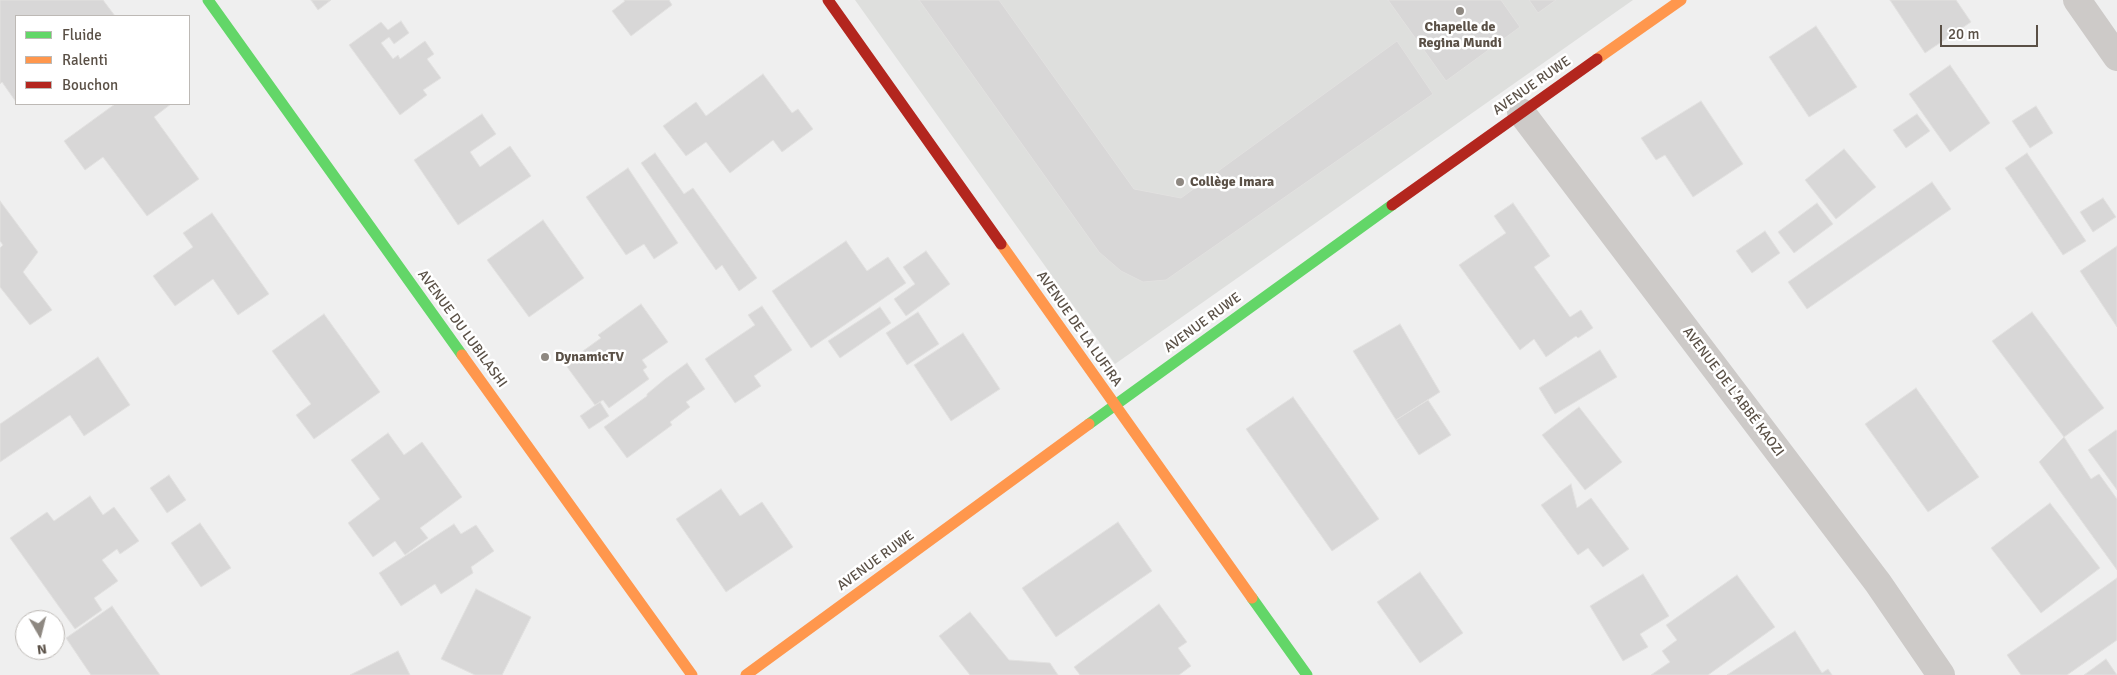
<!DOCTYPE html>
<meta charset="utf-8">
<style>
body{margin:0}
#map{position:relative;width:2117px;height:675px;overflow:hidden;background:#efefef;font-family:Signika,sans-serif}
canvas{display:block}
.legend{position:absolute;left:15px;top:15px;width:175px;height:90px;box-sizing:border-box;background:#fff;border:1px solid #bdb9b5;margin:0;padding:6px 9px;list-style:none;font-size:15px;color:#5a5046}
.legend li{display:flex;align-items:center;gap:10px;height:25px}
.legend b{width:25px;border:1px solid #bdb9b5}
.north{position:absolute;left:15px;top:610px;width:50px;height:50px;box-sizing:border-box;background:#fff;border:1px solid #bdb9b5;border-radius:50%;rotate:172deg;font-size:14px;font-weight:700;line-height:20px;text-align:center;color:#5a5046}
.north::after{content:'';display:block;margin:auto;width:18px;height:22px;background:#8e8881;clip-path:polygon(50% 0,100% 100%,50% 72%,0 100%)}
.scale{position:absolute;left:1940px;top:25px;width:98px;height:22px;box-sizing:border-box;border:2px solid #5a5046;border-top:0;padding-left:6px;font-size:15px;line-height:18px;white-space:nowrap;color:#5a5046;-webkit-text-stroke:4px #fff;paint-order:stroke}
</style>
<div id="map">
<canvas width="2117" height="675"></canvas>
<ul class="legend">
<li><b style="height:6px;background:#63d668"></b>Fluide</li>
<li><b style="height:6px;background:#ff974d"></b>Ralenti</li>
<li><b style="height:6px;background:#b3261e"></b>Bouchon</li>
</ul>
<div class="north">N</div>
<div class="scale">20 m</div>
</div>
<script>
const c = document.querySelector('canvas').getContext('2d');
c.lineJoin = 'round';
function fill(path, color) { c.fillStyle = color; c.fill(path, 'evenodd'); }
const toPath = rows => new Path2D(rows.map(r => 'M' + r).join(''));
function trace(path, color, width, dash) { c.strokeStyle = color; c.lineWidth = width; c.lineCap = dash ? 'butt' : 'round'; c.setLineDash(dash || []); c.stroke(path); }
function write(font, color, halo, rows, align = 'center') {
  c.font = font + ' Signika,sans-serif'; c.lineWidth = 5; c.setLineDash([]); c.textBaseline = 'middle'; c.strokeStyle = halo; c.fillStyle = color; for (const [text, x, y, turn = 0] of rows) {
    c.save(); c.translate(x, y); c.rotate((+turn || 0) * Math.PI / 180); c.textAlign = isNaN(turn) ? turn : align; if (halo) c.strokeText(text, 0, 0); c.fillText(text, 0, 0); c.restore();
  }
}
fill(toPath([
 [855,0,1633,0,1115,364]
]), '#dedfdd');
const building = toPath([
 [0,0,103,0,115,16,16,16,16,102,2,82,0,84,0,0],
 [311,0,331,0,318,10,311,0],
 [624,0,669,0,672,5,631,36,612,11,625,1,624,0],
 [919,0,999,0,1134,189,1181,198,1397,41,1433,94,1166,280,1143,282,1121,271,1099,252,919,0],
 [1388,0,1501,0,1520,27,1446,81,1388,0],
 [1529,0,1556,0,1538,13,1529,0],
 [1890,0,1956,0,1971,22,1925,53,1890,0],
 [401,21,409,33,394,44,389,37,381,43,393,59,398,55,400,59,425,41,434,54,427,59,441,78,423,90,427,95,400,115,349,45,381,22,388,30,401,21],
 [1816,26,1857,87,1809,117,1769,57,1816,26],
 [1950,65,1990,123,1950,152,1909,94,1950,65],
 [763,74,792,113,798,109,813,129,782,152,773,140,730,173,706,142,686,156,663,126,696,102,706,116,763,74],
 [1701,101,1743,164,1693,197,1665,155,1656,160,1641,138,1701,101],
 [115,104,171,104,154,117,199,179,147,216,103,157,85,170,64,141,115,104],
 [2036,106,2053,133,2030,148,2012,121,2036,106],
 [482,114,496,134,470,152,480,167,510,146,531,176,458,225,414,160,482,114],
 [1917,114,1930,131,1906,148,1893,130,1917,114],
 [1844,149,1876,187,1836,219,1805,180,1844,149],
 [655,153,684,194,693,188,757,278,739,291,722,265,716,270,641,163,655,153],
 [2027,153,2086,241,2063,255,2005,168,2027,153],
 [628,168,678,243,654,259,644,244,626,255,586,197,628,168],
 [1932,182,1951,209,1807,309,1788,282,1932,182],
 [2103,198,2116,217,2093,232,2080,212,2103,198],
 [0,201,38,252,23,272,52,310,30,325,0,287,0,248,3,245,0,241,0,201],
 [1513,203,1550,256,1534,267,1570,317,1581,310,1593,328,1578,338,1576,336,1546,357,1534,339,1520,350,1459,265,1506,233,1494,216,1513,203],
 [1817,203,1833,224,1794,253,1778,232,1817,203],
 [212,213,269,294,238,315,213,279,175,306,153,276,193,247,183,233,212,213],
 [543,220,584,278,529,317,487,260,543,220],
 [1765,231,1780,253,1752,273,1736,251,1765,231],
 [846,241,867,271,888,257,906,283,811,348,772,291,846,241],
 [2117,246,2117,327,2080,271,2117,246],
 [926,251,950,284,906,316,894,299,915,284,903,267,926,251],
 [641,304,668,342,642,360,647,367,643,370,649,379,609,408,603,400,595,405,565,364,601,338,598,335,641,304],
 [762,306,792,350,754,376,761,386,735,403,705,359,755,325,748,315,762,306],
 [880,307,891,323,840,358,828,341,880,307],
 [918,312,939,344,907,365,886,333,918,312],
 [2032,312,2104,408,2064,437,1992,341,2032,312],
 [324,314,380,392,314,439,296,415,311,404,272,351,324,314],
 [1400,324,1440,392,1396,420,1353,351,1400,324],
 [963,333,1000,389,951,421,914,365,963,333],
 [1600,350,1617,377,1555,414,1539,388,1600,350],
 [98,357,130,405,84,436,70,415,0,462,0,424,98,357],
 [687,363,705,389,686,402,690,407,670,422,672,425,627,458,604,427,647,396,647,394,665,379,687,363],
 [1916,388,1979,477,1928,512,1865,424,1916,388],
 [1293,397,1379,519,1332,551,1246,429,1293,397],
 [1428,400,1451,435,1419,455,1396,420,1428,400],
 [600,402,609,416,589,429,580,416,600,402],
 [1579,407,1622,462,1585,490,1542,435,1579,407],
 [2116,430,2117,431,2117,490,2088,450,2116,430],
 [388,433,404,455,422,442,462,497,420,528,428,538,405,555,395,541,373,557,348,523,380,499,351,460,388,433],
 [2064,437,2091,479,2099,474,2117,499,2117,570,2039,462,2064,437],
 [169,475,186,500,167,513,150,488,169,475],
 [1571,484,1577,508,1591,498,1629,549,1603,567,1588,548,1578,555,1541,505,1571,484],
 [721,489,740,516,762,502,793,547,726,592,676,519,721,489],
 [90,496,103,515,114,507,139,541,120,554,117,549,102,560,118,581,94,598,102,610,75,629,10,538,47,512,54,521,90,496],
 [2050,503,2100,568,2041,613,1991,548,2050,503],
 [1118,522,1152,571,1056,637,1022,588,1118,522],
 [200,523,231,568,201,587,171,543,200,523],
 [454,524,461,534,476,525,494,551,471,567,473,573,441,594,435,584,401,606,379,573,454,524],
 [1420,572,1463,633,1420,663,1377,602,1420,572],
 [1643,574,1669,616,1640,634,1648,647,1623,661,1590,606,1643,574],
 [1737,575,1775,627,1708,675,1651,675,1670,662,1662,651,1677,640,1666,625,1737,575],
 [2117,578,2117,640,2067,675,2021,675,2007,655,2117,578],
 [476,589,531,617,502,675,475,675,441,659,476,589],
 [1159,604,1187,642,1178,648,1191,666,1179,675,1080,675,1074,667,1159,604],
 [112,606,160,675,91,675,66,638,112,606],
 [970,612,1009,660,1050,663,1058,675,970,675,939,636,970,612],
 [1795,631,1822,673,1828,669,1832,675,1727,675,1795,631],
 [398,651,410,675,350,675,398,651],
 [2106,659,2117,675,2084,675,2106,659]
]);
fill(building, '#d8d7d7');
trace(building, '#e2e1e0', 1);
trace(toPath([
 [2077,0,2117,57],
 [1521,112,1878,583,1941,675]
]), '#cdcac8', 28);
trace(toPath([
 [208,0,462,355],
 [1089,424,1392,205],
 [1252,598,1307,675]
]), '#63d668', 11);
trace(toPath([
 [1597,59,1681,0],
 [1001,244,1252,598],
 [462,355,692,675],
 [746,675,1089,424]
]), '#ff974d', 11);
trace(toPath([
 [828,0,1001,244],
 [1392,205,1597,59]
]), '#b3261e', 11);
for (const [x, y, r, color] of [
 [1460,11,5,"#8e8881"],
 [1180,182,5,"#8e8881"],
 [545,357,5,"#8e8881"]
]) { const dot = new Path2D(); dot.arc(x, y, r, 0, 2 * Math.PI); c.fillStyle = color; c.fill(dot); trace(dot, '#fff', 2); }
write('bold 14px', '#5a5046', '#fff', [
 ["Chapelle de",1460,27,"center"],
 ["Regina Mundi",1460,43,"center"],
 ["Collège Imara",1190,182],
 ["DynamicTV",555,357]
], 'left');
write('14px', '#5a5046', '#fff', [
 ["AVENUE RUWE",1532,86,-35],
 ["AVENUE RUWE",1203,323,-36],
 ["AVENUE DU LUBILASHI",462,329,54],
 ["AVENUE DE LA LUFIRA",1079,329,55],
 ["AVENUE DE L'ABBÉ KAOZI",1733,392,53],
 ["AVENUE RUWE",876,561,-36]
]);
</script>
